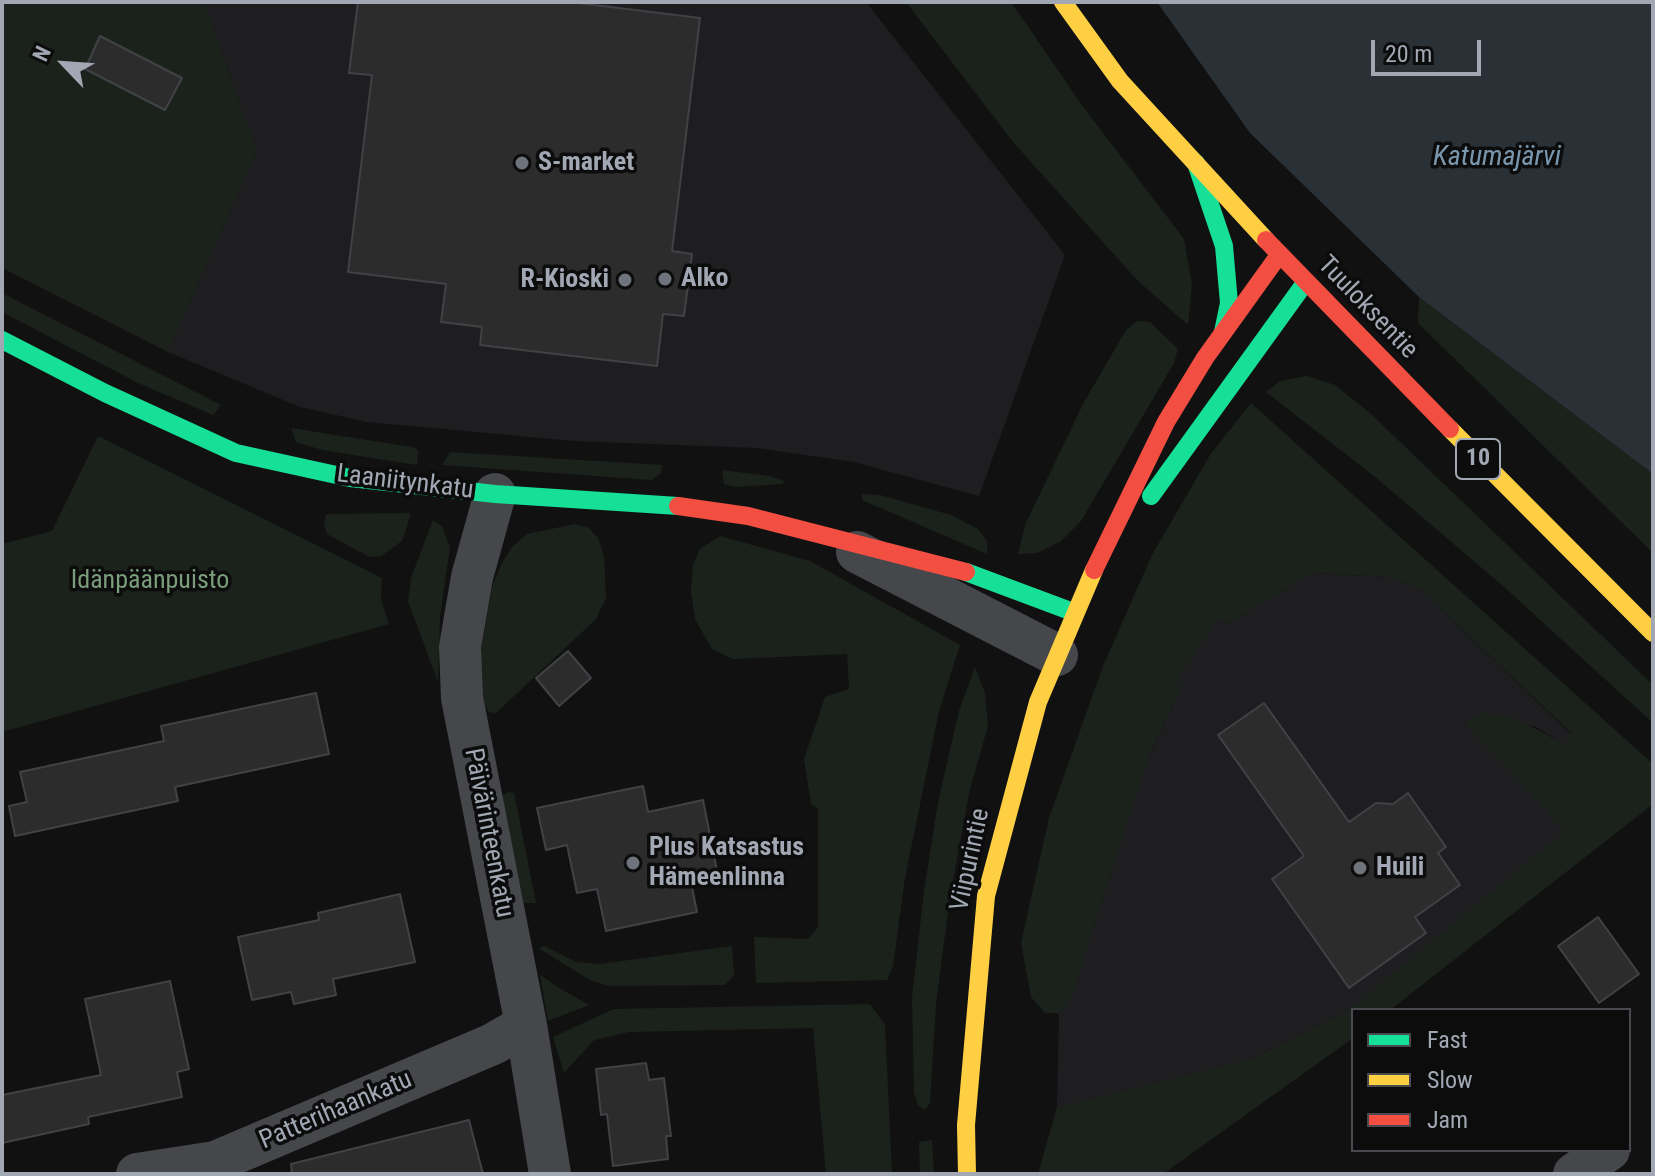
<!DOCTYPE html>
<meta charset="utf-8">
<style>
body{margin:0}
#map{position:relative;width:1655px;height:1176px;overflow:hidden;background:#111112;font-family:"Roboto Condensed",sans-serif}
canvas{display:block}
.frame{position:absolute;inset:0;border:4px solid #a2a8b3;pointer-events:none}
.legend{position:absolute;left:1351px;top:1008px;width:280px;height:144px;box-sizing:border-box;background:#0c0c0d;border:2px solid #484a4f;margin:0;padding:10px 14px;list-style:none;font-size:24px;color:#a2a8b3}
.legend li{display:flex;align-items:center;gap:16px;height:40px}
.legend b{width:40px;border:2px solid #484a4f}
.north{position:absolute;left:24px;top:24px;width:80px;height:80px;-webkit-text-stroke:6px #0c0c0d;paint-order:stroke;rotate:295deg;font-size:22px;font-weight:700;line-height:32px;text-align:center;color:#a2a8b3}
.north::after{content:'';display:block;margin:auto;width:28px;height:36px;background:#a2a8b3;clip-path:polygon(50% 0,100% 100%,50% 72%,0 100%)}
.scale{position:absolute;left:1371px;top:40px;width:110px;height:36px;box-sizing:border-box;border:4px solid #a2a8b3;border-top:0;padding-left:10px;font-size:24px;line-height:28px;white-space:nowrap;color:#a2a8b3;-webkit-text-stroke:6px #0c0c0d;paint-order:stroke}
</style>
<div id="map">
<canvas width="1655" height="1176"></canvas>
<div class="frame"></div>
<ul class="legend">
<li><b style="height:10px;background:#16e098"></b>Fast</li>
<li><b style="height:10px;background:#ffcf43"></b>Slow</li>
<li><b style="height:10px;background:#f24e42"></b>Jam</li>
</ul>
<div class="north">N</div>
<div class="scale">20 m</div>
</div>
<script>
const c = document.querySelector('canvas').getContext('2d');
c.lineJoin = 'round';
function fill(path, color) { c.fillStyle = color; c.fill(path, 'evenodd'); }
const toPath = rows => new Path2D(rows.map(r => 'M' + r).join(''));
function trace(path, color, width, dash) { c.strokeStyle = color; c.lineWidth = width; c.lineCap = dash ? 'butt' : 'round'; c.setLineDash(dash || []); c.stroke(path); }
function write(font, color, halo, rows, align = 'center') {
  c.font = font + ' "Roboto Condensed",sans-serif'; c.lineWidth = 7; c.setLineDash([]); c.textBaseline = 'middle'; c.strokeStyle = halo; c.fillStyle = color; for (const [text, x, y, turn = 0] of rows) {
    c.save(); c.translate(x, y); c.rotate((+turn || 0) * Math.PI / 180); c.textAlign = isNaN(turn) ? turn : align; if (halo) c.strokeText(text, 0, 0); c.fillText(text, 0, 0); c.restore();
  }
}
fill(toPath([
 [204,2,866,2,1065,255,979,496,854,462,756,448,574,441,367,422,300,407,168,352,257,151],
 [1312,573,1389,577,1420,589,1572,735,1566,745,1534,726,1464,721,1565,831,1350,1009,1253,1058,1057,1107,1059,1013,1071,999,1147,760,1182,687,1174,681,1218,620,1230,623]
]), '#1e1e20');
fill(toPath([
 [2,2,204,2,257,151,168,352,2,268],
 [906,2,1011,2,1084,108,1184,239,1192,285,1188,325,1137,280,1013,142],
 [2,293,221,405,213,415,138,383,2,312],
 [1419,297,1653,474,1653,553,1418,323],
 [1137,321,1150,322,1178,349,1174,363,1081,521,1060,542,1037,553,1018,554,1025,525,1083,404,1126,330],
 [1307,376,1335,385,1370,413,1653,685,1653,723,1503,586,1374,476,1266,392,1280,381],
 [1251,403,1653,764,1653,804,1390,1010,1353,1010,1353,1038,1163,1174,1038,1174,1057,1107,1253,1058,1350,1009,1565,831,1464,722,1484,713,1511,716,1565,744,1572,734,1420,589,1389,577,1312,573,1230,623,1218,620,1175,681,1182,687,1149,755,1071,999,1059,1013,1045,1013,1031,997,1021,943,1049,818,1103,666,1152,555,1210,455],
 [291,428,412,447,418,450,417,465,322,450,296,442],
 [98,436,382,578,381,600,389,624,2,732,2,544,52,531],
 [450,452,662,465,661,473,652,480,442,465],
 [722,470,769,476,784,481,783,484,735,487,724,484],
 [862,494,880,495,951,515,978,529,987,541,987,554,862,500],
 [411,513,402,541,381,556,371,557,358,551,327,534,324,525,326,514],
 [433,520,442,526,450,547,440,617,438,682,408,601,411,578],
 [575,524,589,528,598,538,604,556,606,598,596,619,496,713,489,712,481,699,480,657,492,587,502,563,512,547,527,534],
 [720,536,810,561,960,645,939,711,905,878,893,966,887,980,756,983,754,937,808,939,818,927,818,809,811,804,804,759,825,697,849,689,847,654,733,659,712,649,695,619,691,591,693,565,700,549],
 [975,667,985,693,988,726,970,789,950,897,936,1004,930,1103,925,1110,918,1105,914,1092,912,997,924,891,938,802,959,711],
 [508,792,514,793,536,903,524,903,501,796],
 [544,946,576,962,600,964,732,946,734,975,725,985,609,986,590,980,538,948],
 [540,975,561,989,589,1005,548,1021],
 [870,1004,885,1025,892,1174,826,1174,813,1028,629,1032,594,1040,564,1073,553,1037,614,1009],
 [932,1140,934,1174,920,1174,919,1142]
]), '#1b221c');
fill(toPath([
 [1157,2,1653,2,1653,474,1419,297,1250,133]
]), '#293136');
const building = toPath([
 [358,2,570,2,700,18,672,251,692,254,684,316,663,314,657,366,480,345,482,327,441,322,446,284,348,272,372,75,349,73,358,2],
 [100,36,182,78,165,110,85,69,100,36],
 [568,651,591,678,559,706,536,678,568,651],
 [316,693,329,754,175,787,178,801,15,836,9,806,27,802,20,772,164,741,161,726,316,693],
 [1264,703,1349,822,1376,803,1393,804,1408,793,1446,847,1438,853,1460,885,1415,917,1426,933,1349,988,1272,879,1304,856,1218,735,1264,703],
 [643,786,648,812,703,800,718,876,691,882,697,912,606,931,597,889,577,893,567,845,546,850,537,808,643,786],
 [400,894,415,962,333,979,336,995,294,1004,291,992,252,1000,238,937,319,920,318,913,400,894],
 [1598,917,1639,974,1599,1003,1558,946,1598,917],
 [170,981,189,1069,177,1072,182,1097,88,1117,89,1124,2,1143,2,1095,101,1075,85,999,170,981],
 [646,1063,649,1080,664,1078,671,1136,666,1136,668,1159,613,1166,607,1114,601,1115,596,1069,646,1063],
 [469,1120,483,1174,292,1174,291,1164,469,1120]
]);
fill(building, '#2c2c2d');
trace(building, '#404246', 2);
trace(toPath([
 [495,494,472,577,460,647,462,698,526,1025,550,1174],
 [857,552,1057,655],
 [137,1174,215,1162,493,1044,526,1025],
 [1574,1174,1609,1150]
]), '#46474a', 42);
trace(toPath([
 [1196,163,1224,246,1229,303,1223,332],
 [2,340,105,393,236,453,350,478,495,494,678,506],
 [1151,496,1305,283],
 [966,572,1073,612]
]), '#16e098', 18);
trace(toPath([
 [1063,2,1120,81,1266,240],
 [1450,429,1653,633],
 [967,1174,966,1125,986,896,1038,702,1094,570]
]), '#ffcf43', 18);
trace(toPath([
 [1266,240,1450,429],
 [678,506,748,516,966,572],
 [1094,570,1166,422,1205,358,1279,255]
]), '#f24e42', 18);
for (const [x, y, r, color] of [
 [522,163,8,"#6f737b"],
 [665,279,8,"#6f737b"],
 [625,280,8,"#6f737b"],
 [633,863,8,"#6f737b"],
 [1360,868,8,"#6f737b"]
]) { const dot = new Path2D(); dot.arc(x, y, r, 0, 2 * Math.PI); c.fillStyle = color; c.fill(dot); trace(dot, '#0c0c0d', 3); }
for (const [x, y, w] of [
 [1478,459,44]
]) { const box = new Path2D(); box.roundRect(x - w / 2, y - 20, w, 40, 6); c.fillStyle = '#0c0c0d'; c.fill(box); trace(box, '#a2a8b3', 2); }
write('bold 24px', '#a2a8b3', null, [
 ["10",1478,459]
]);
write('bold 26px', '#a2a8b3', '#0c0c0d', [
 ["S-market",538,163],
 ["Alko",681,279],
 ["R-Kioski",609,280,"right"],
 ["Plus Katsastus",649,848],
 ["Hämeenlinna",649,878],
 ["Huili",1376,868]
], 'left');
write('26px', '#a2a8b3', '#0c0c0d', [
 ["Tuuloksentie",1367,308,46],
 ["Laaniitynkatu",405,483,7],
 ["Päivärinteenkatu",488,833,79],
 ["Viipurintie",971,860,-78],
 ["Patterihaankatu",336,1111,-23]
]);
write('26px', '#7a9d7b', '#0c0c0d', [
 ["Idänpäänpuisto",150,581]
]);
write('italic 28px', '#7a97ad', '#0c0c0d', [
 ["Katumajärvi",1497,158]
]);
</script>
